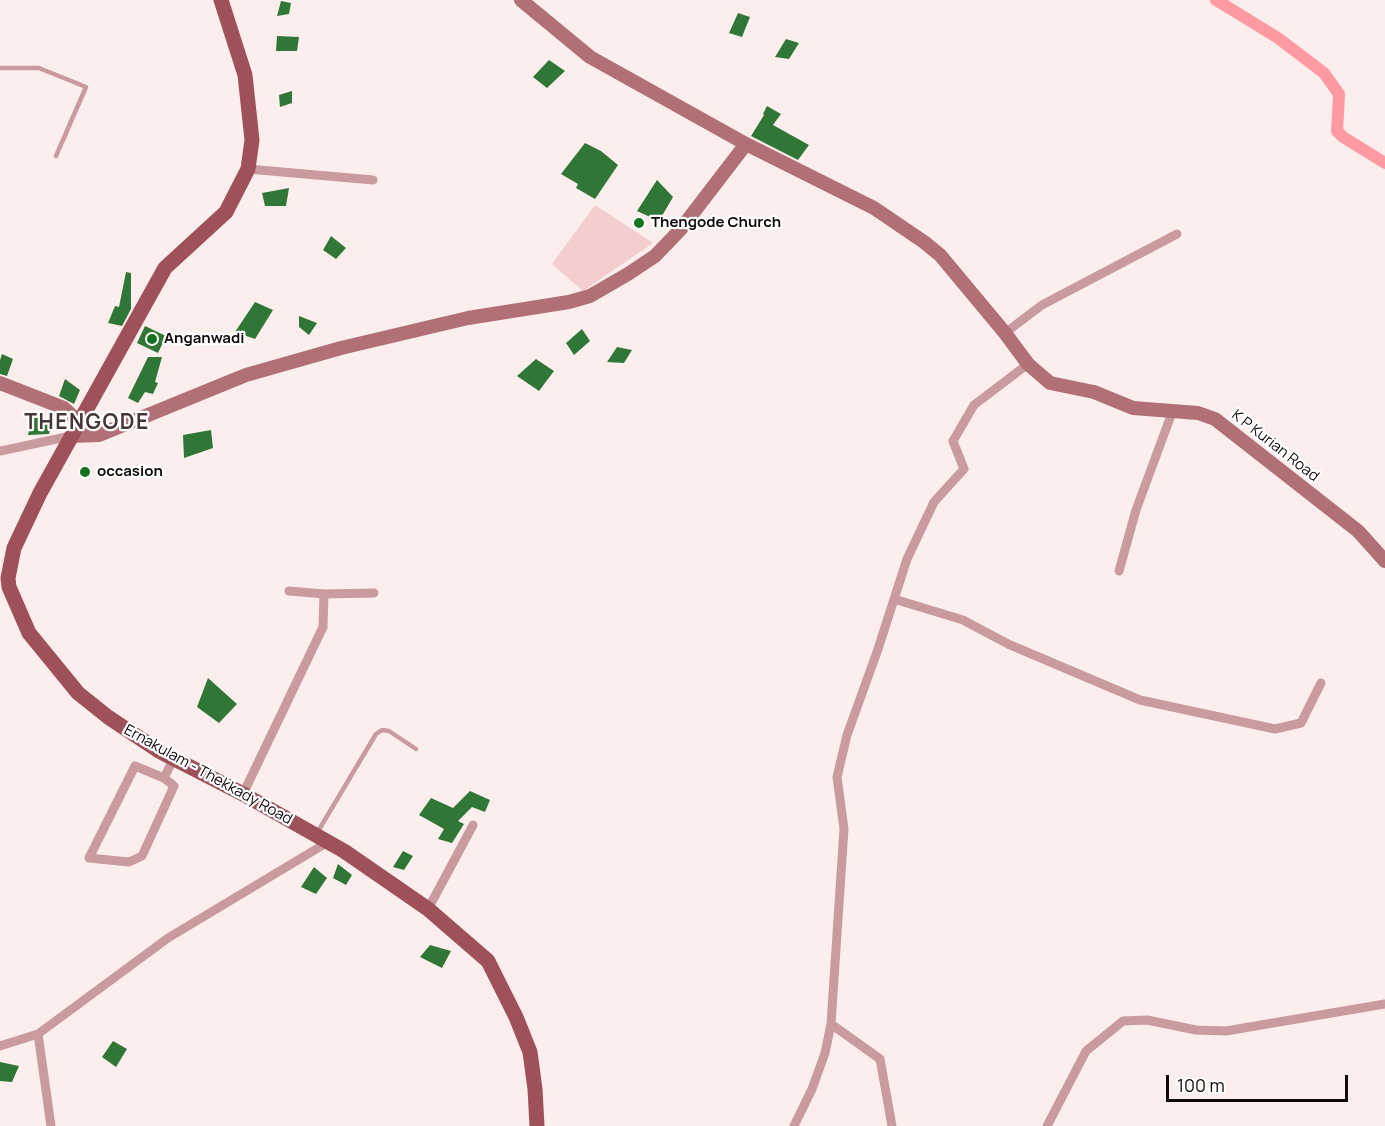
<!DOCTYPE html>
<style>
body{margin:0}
#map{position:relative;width:1385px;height:1126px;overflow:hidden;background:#fdeeee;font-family:Manrope,sans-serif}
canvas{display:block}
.scale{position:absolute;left:1166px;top:1075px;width:182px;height:27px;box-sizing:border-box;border:3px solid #100a0a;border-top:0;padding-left:8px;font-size:18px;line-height:21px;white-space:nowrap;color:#100a0a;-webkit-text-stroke:4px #fff;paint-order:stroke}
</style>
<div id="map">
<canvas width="1385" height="1126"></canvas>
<div class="scale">100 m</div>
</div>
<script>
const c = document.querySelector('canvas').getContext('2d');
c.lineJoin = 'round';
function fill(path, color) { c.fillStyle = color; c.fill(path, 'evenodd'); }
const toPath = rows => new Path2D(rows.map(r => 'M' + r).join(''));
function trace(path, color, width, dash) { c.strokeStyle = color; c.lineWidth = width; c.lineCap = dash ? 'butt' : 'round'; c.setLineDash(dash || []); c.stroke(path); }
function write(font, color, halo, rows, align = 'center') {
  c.font = font + ' Manrope,sans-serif'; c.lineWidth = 4.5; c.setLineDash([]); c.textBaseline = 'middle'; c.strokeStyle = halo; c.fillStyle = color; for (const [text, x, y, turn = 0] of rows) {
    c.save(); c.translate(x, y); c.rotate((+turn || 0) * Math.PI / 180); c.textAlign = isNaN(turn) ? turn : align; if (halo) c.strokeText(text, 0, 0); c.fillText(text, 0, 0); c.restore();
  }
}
fill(toPath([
 [595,205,653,243,583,291,552,264]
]), '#f4cdcf');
trace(toPath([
 [1216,0,1278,38,1324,73,1339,94,1337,131,1343,137,1385,163]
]), '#ff9aa3', 12);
fill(toPath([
 [281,1,291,3,289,14,277,16],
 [738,13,750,17,742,37,729,33],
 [277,36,299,37,297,51,276,51],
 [786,39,799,43,789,59,775,57],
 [549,60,565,71,547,88,533,77],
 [292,91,292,103,280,107,279,95],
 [767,106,781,114,773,125,809,145,798,160,751,136,764,115,763,114],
 [585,143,601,151,618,165,595,199,576,188,578,184,561,174],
 [657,180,673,197,659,221,637,211],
 [289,188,286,206,265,206,262,193],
 [331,236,346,248,336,259,323,250],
 [126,272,131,273,131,309,122,326,108,323,115,306,119,307],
 [255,302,273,310,255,339,235,332],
 [299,316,317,323,309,335,299,327],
 [145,326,166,336,158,353,137,343],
 [582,329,590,341,574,355,566,343],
 [617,347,632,350,624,363,607,362],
 [2,354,13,359,7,376,0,374,0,360],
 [148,357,162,357,155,382,158,383,153,394,145,392,138,403,128,398],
 [536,359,554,371,539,391,517,376],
 [65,379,80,390,74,404,59,396],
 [32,417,53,419,49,434,28,435],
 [211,430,213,448,184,458,183,435],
 [208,678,237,704,219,723,197,707],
 [470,791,490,800,485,812,472,807,458,821,464,824,452,843,438,839,444,829,419,815,431,798,453,808],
 [403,851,413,856,404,870,393,867],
 [338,864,352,875,346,885,333,878],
 [314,867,327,878,316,894,301,887],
 [430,945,451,951,442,968,420,957],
 [113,1041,127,1049,116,1067,102,1057],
 [0,1062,19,1066,12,1082,0,1081]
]), '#307636');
trace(toPath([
 [0,68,39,68,86,87,56,156],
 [317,833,376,734,382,730,389,731,416,749]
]), '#c99b9e', 4.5);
trace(toPath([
 [248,169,373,180],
 [1005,333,1042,305,1177,234],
 [0,451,71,436],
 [1119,571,1136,510,1173,410],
 [324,594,374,593],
 [894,599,963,620,1008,644,1140,700,1275,729,1301,723,1321,683],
 [164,778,135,766,89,858,129,862,142,856,174,786,164,778,174,758],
 [243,794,323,627,324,594,289,591],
 [428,909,473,825],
 [831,1024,880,1059,892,1126],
 [0,1046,38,1034],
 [51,1126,38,1034,168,938,328,842],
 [794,1126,812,1089,825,1053,831,1024,844,829,837,777,847,735,877,652,907,559,934,502,964,469,953,441,974,405,1028,364],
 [1047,1126,1086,1051,1123,1021,1147,1020,1196,1030,1226,1031,1385,1004]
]), '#c99b9e', 9);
trace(toPath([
 [521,0,590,57,746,144,874,208,924,242,940,255,1005,333,1028,364,1050,383,1094,392,1133,408,1198,413,1215,419,1358,531,1385,561],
 [0,383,64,408,79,422],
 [71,436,99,435,246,375,341,348,468,318,569,302,590,296,628,274,655,256,680,230,746,144]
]), '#b17076', 14);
trace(toPath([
 [221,0,245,75,252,140,248,169,226,212,165,268,40,493,14,548,8,578,9,587,29,633,78,693,108,717,159,751,243,794,344,851,428,909,488,961,516,1017,530,1052,535,1089,537,1126]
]), '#9e5159', 15);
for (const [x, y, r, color] of [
 [639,223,6,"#117221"],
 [152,339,6,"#117221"],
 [85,472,6,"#117221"]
]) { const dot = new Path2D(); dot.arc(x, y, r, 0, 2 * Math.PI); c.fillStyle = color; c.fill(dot); trace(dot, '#fff', 2); }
write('bold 15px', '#100a0a', '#fff', [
 ["Thengode Church",651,223],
 ["Anganwadi",164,339],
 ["occasion",97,472]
], 'left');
write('15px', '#100a0a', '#fff', [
 ["K P Kurian Road",1275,446,38],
 ["Ernakulam - Thekkady Road",208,775,29]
]);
c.letterSpacing = '1.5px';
write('bold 21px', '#463737', '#fff', [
 ["THENGODE",87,423]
]);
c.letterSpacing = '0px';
</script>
